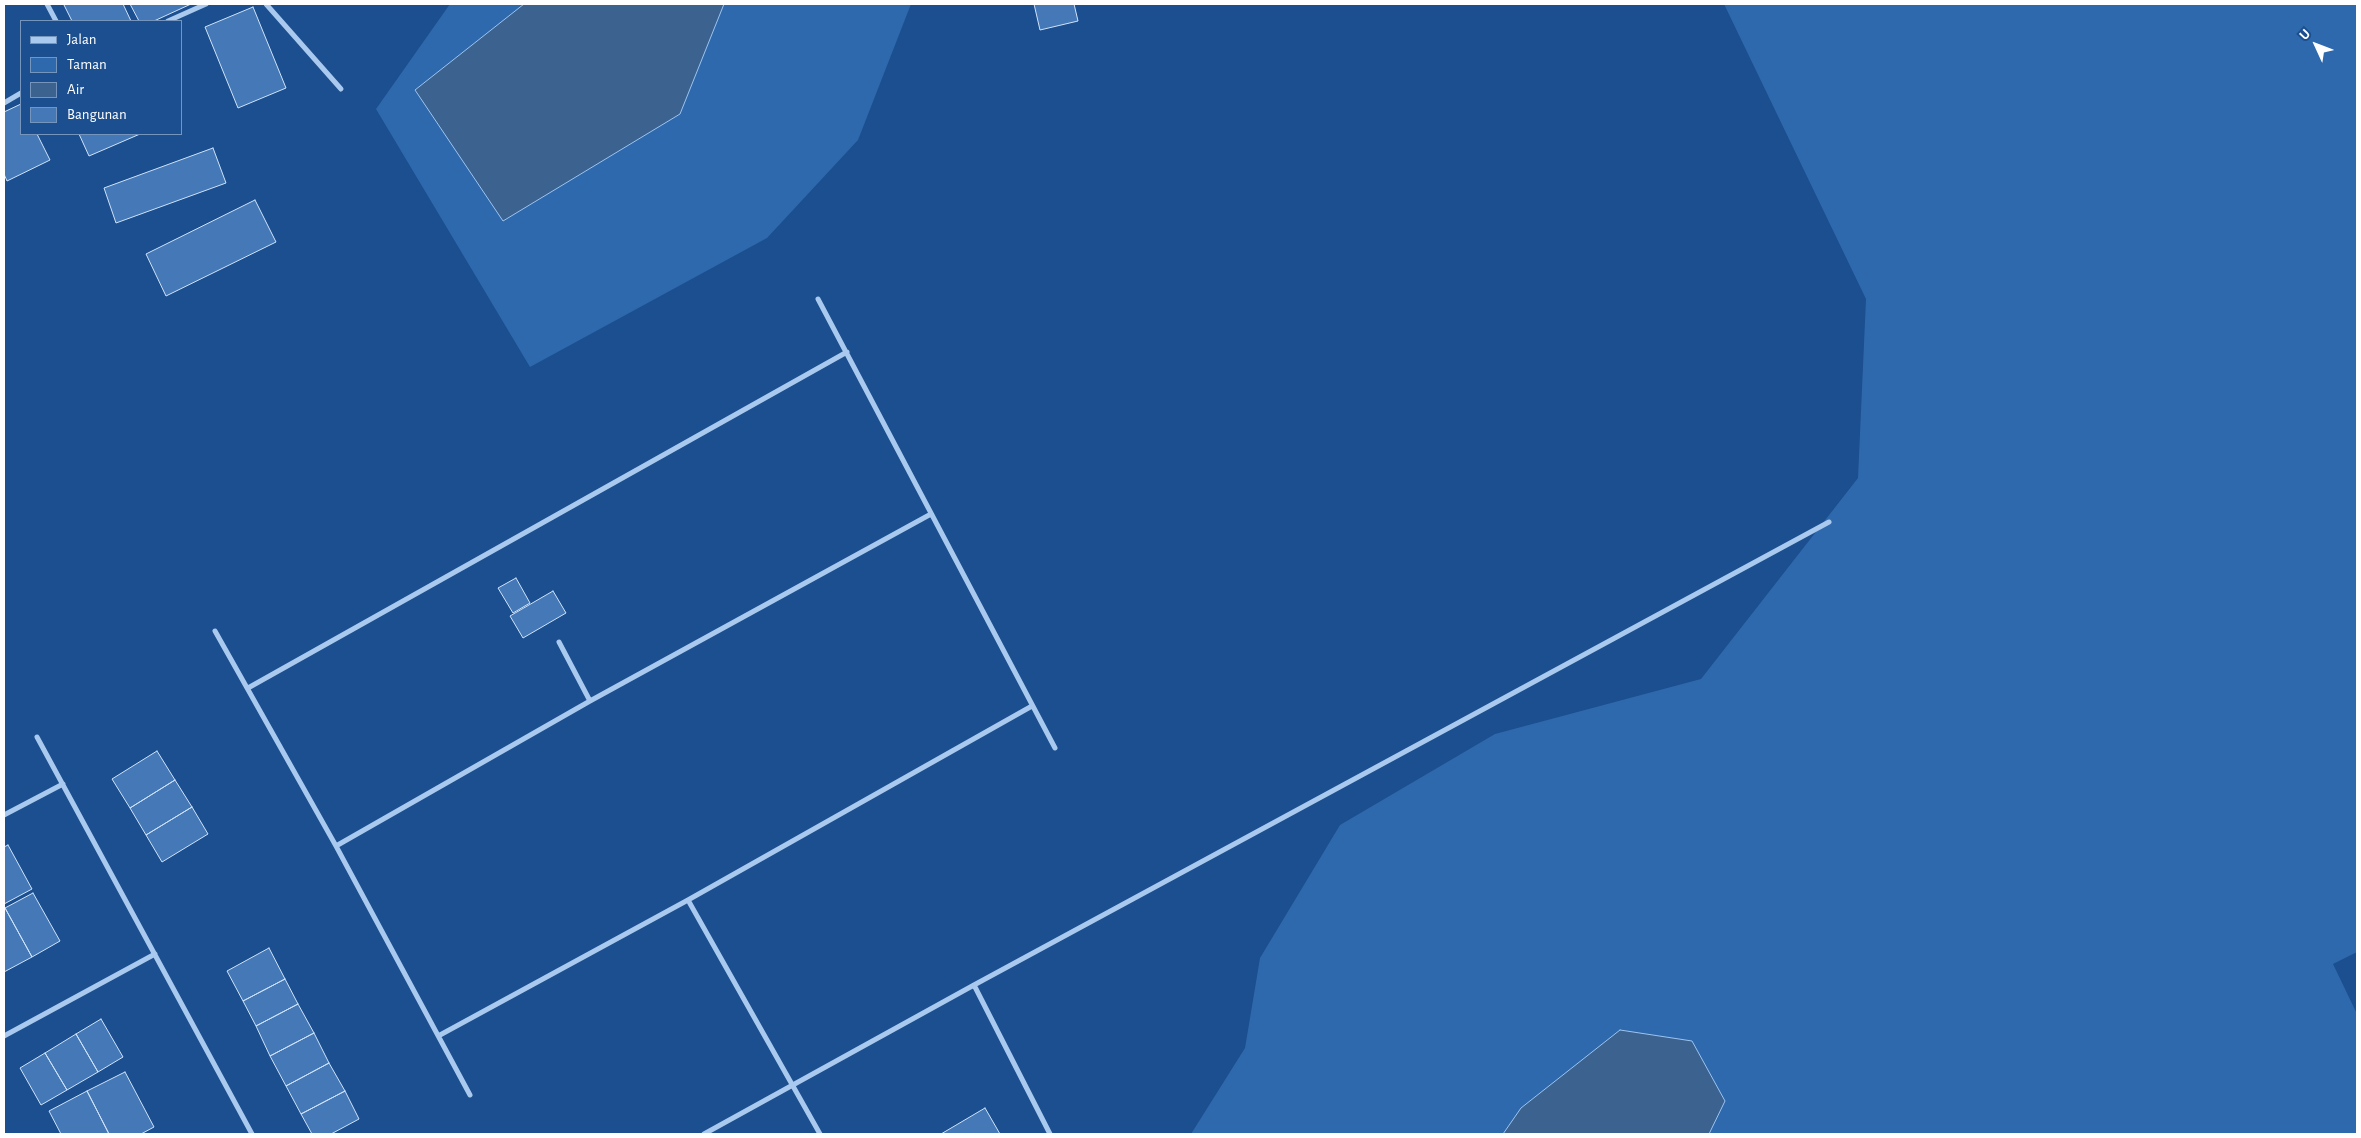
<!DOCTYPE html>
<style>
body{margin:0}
#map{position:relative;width:2361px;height:1138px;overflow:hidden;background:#1b4f8f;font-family:"Alegreya Sans",sans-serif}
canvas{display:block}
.frame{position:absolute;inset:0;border:5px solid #fff;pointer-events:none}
.legend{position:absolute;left:20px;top:20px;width:162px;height:115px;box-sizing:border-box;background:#1b4f8f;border:1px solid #7695bc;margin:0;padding:6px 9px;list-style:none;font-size:15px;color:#fff}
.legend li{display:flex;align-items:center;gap:10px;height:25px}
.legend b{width:25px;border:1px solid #7695bc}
.north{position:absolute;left:2291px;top:20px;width:50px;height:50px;-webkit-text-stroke:4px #1b4f8f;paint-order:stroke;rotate:313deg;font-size:14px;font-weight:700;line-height:20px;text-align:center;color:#fff}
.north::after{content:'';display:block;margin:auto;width:18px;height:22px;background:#fff;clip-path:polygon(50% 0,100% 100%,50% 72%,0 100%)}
</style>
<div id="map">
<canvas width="2361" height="1138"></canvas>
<div class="frame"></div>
<ul class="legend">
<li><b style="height:6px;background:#a9c9ee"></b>Jalan</li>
<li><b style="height:14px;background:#2e69ad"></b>Taman</li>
<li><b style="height:14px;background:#3c6290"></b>Air</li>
<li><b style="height:14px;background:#4478b7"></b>Bangunan</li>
</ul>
<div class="north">U</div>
</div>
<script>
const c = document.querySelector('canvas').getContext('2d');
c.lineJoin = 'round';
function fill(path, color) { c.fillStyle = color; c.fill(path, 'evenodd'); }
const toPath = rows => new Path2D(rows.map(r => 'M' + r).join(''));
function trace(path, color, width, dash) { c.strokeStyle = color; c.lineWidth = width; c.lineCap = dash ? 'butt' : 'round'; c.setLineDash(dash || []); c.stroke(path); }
fill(toPath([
 [450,4,911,4,858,140,767,238,530,367,376,109],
 [1724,4,2357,4,2357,952,2333,964,2357,1014,2357,1134,1191,1134,1245,1048,1260,958,1340,825,1495,734,1701,679,1858,478,1866,299]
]), '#2e69ad');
const water = toPath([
 [524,4,724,4,680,114,503,221,415,90,524,4],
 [1620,1030,1692,1041,1725,1101,1709,1134,1503,1134,1521,1108,1620,1030]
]);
fill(water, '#3c6290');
trace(water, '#9cc4f0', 1);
const building = toPath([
 [66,4,123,4,131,21,72,21,64,5,66,4],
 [130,4,191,4,154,21,139,21,130,4],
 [1034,4,1074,4,1078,21,1040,30,1034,4],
 [253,7,286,88,238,108,205,27,253,7],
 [21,104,21,134,37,134,50,160,7,181,4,174,4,112,21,104],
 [79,134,140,134,89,156,79,134],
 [213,148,226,183,116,223,104,188,213,148],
 [255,200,276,242,166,296,146,254,255,200],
 [516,578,530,603,513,613,498,588,516,578],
 [553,591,566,613,523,638,510,616,553,591],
 [157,751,175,780,130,808,112,779,157,751],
 [175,780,192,807,146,835,130,808,175,780],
 [192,807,208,834,162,862,146,835,192,807],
 [8,845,32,889,4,904,4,847,8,845],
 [33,893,60,941,32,957,5,908,33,893],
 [5,908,32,957,4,972,4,909,5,908],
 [269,948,285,979,243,1001,227,971,269,948],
 [285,979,298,1004,256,1026,243,1001,285,979],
 [298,1004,314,1033,270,1056,256,1026,298,1004],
 [101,1019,123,1057,98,1072,76,1034,101,1019],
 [314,1033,329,1063,286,1086,270,1056,314,1033],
 [76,1034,98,1072,67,1090,45,1053,76,1034],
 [45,1053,67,1090,41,1105,20,1068,45,1053],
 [329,1063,345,1091,301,1114,286,1086,329,1063],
 [125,1072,154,1127,141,1134,109,1134,87,1091,125,1072],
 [87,1091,109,1134,61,1134,49,1111,87,1091],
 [345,1091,359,1119,331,1134,312,1134,301,1114,345,1091],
 [985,1108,1000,1134,941,1134,985,1108]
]);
fill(building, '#4478b7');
trace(building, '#cfe3fa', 1);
trace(toPath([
 [47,4,56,21],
 [266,4,341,89],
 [168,21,206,4],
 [4,103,21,93],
 [818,299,1055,748],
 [215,631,336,846,470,1095],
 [559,642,590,701],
 [248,688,847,352],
 [37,737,252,1134],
 [4,815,63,784],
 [336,846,590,701,931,514],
 [688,900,820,1134],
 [974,985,1050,1134],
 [440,1035,688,900,1032,706],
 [4,1036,155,954],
 [704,1134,974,985,1829,522]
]), '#a9c9ee', 5);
</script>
